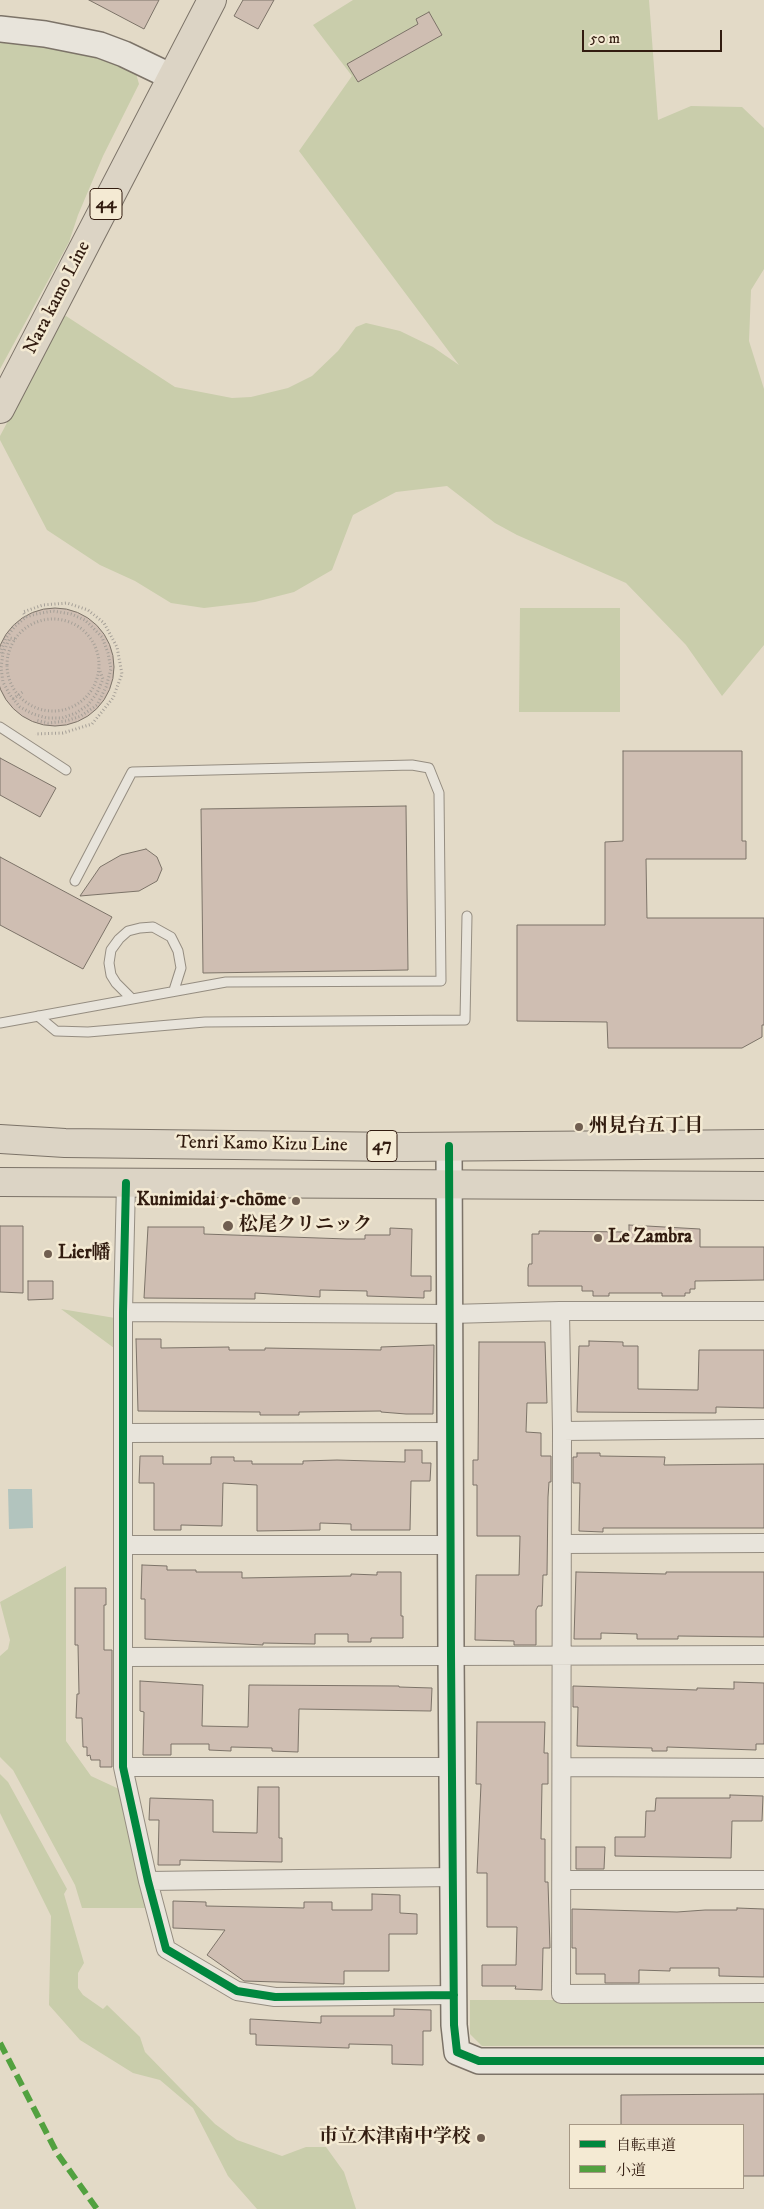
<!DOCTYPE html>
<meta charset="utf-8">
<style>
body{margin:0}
#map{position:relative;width:764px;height:2209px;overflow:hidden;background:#e3dac7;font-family:"IM FELL DW Pica","Noto Serif JP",serif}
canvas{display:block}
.legend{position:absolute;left:569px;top:2124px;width:175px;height:65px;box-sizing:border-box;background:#f4ead3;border:1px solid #a69885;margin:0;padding:6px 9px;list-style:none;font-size:15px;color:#321c10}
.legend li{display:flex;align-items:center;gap:10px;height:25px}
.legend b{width:25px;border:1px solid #a69885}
.scale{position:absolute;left:582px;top:30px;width:140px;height:22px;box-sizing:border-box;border:2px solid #321c10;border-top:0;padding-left:6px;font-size:15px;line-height:18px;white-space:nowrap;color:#321c10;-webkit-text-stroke:4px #f4ead3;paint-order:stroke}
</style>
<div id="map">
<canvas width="764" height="2209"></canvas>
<ul class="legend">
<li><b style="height:6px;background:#00873e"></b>自転車道</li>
<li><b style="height:6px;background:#52a13f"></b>小道</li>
</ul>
<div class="scale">50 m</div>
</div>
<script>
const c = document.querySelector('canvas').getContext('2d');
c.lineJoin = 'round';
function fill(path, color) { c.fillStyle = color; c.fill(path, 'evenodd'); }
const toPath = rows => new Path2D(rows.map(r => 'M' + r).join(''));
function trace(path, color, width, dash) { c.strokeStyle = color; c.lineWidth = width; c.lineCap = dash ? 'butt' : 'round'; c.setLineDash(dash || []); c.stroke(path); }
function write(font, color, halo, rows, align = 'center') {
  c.font = font + ' "IM FELL DW Pica","Noto Serif JP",serif'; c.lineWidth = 5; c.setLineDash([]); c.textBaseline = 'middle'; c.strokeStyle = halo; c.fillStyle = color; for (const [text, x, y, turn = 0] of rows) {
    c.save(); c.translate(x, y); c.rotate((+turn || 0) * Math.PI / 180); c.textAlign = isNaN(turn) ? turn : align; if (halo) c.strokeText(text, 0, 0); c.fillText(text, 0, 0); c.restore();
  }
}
fill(toPath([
 [353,0,649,0,658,120,691,106,742,107,764,128,764,269,751,290,749,341,764,389,764,645,722,696,686,645,626,583,517,535,495,523,447,486,396,492,353,515,332,570,294,592,255,602,204,608,171,603,135,581,100,565,47,530,0,440,0,436,63,317,66,316,175,387,232,398,251,397,288,388,312,376,338,351,356,327,366,323,400,331,433,347,459,365,299,151,352,76,313,25],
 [0,39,86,51,135,70,139,84,103,156,78,215,69,242,0,369],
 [520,608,620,608,620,712,519,712],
 [61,1309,115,1318,114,1348],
 [66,1566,66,1741,91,1776,119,1789,147,1908,82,1908,75,1885,13,1770,0,1757,0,1656,8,1649,10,1640,0,1602],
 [0,1774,8,1782,67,1889,64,1894,84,1963,78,1973,78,1988,83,1995,103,2009,107,2005,140,2037,145,2052,215,2124,237,2140,282,2156,306,2147,326,2147,344,2172,356,2209,257,2209,228,2176,193,2108,160,2080,133,2073,80,2040,49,2005,51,1916,0,1813],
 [470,2000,764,2000,764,2045,482,2046,470,2034]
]), '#c9cdab');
fill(toPath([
 [8,1489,32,1489,33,1528,9,1529]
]), '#b2c4be');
const building = toPath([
 [89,0,159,0,144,29,89,0],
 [243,0,274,0,258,29,234,16,243,0],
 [429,12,442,35,358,82,347,64,418,24,416,19,429,12],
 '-4 667a59 59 0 1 1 118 0a59 59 0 1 1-118 0Z',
 [623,751,742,751,742,841,746,841,746,859,646,859,647,918,764,918,764,1025,762,1025,762,1037,742,1048,608,1048,607,1022,517,1021,517,925,605,925,605,842,623,841,623,751],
 [0,758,56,788,40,817,0,795,0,758],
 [406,806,408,970,203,973,201,809,406,806],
 [146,849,157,857,162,869,157,881,139,891,80,896,100,867,121,855,146,849],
 [0,857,112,917,83,969,0,925,0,857],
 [629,1225,700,1229,700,1247,764,1247,764,1280,695,1281,695,1289,690,1289,690,1293,685,1293,685,1296,662,1296,662,1293,609,1293,609,1296,593,1296,593,1291,582,1291,582,1286,528,1286,528,1268,529,1264,532,1264,532,1234,539,1234,539,1231,629,1232,629,1225],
 [0,1226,23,1226,23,1293,0,1292,0,1226],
 [148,1227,204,1227,204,1234,347,1239,365,1239,365,1235,390,1235,390,1228,412,1229,411,1276,431,1276,431,1291,424,1291,424,1298,367,1296,367,1291,320,1290,320,1297,255,1293,255,1299,144,1298,148,1227],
 [28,1281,53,1281,53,1299,28,1300,28,1281],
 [136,1339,161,1339,161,1348,229,1347,229,1350,265,1350,265,1348,381,1350,381,1347,434,1345,433,1414,406,1414,381,1412,381,1411,299,1412,299,1415,260,1415,260,1412,138,1411,136,1339],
 [589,1341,623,1342,623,1346,638,1346,638,1389,698,1390,699,1350,764,1350,764,1408,716,1407,716,1413,577,1412,579,1346,589,1346,589,1341],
 [479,1342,545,1342,547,1403,527,1403,526,1432,541,1433,541,1456,551,1456,551,1482,549,1482,548,1497,547,1575,543,1575,542,1606,538,1606,536,1610,536,1645,514,1645,514,1641,475,1640,476,1575,519,1575,520,1536,477,1536,477,1485,473,1485,473,1460,478,1460,479,1342],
 [405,1450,422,1450,422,1463,431,1463,430,1481,411,1481,410,1530,351,1530,351,1524,320,1523,320,1530,257,1531,257,1485,223,1483,222,1526,181,1525,181,1530,154,1530,154,1483,139,1483,140,1456,163,1456,163,1464,211,1464,211,1457,234,1457,234,1461,252,1461,252,1464,303,1464,303,1461,337,1460,405,1462,405,1450],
 [577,1453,600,1453,600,1456,665,1457,664,1465,764,1464,764,1528,603,1528,603,1532,579,1531,580,1483,573,1483,573,1457,577,1457,577,1453],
 [142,1565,167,1566,167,1570,196,1570,196,1572,242,1572,242,1578,351,1576,351,1574,377,1575,377,1572,401,1572,401,1616,403,1616,403,1638,371,1638,371,1642,348,1642,348,1634,315,1634,315,1644,263,1643,263,1645,145,1639,145,1599,141,1599,142,1565],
 [576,1572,666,1574,666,1572,764,1572,764,1637,678,1636,678,1639,637,1639,637,1634,601,1633,601,1639,574,1639,576,1572],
 [75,1588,106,1588,106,1605,104,1605,104,1650,112,1650,112,1767,100,1767,100,1760,91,1760,90,1755,87,1756,87,1747,83,1747,82,1718,76,1718,77,1694,79,1694,78,1645,75,1645,75,1588],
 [140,1681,203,1685,202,1726,248,1727,249,1685,399,1686,399,1687,432,1688,431,1711,299,1709,298,1752,272,1751,272,1748,231,1747,231,1751,209,1750,209,1744,171,1744,171,1755,143,1755,144,1712,140,1711,140,1681],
 [734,1682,764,1683,764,1744,756,1744,756,1750,667,1747,667,1751,652,1751,652,1748,577,1746,578,1707,573,1707,573,1686,697,1690,697,1688,734,1689,734,1682],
 [477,1722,545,1722,544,1753,548,1753,548,1784,542,1784,541,1839,545,1839,545,1882,548,1882,550,1948,543,1948,542,1990,515,1989,516,1986,482,1986,482,1965,516,1965,517,1927,487,1927,487,1873,477,1873,481,1784,476,1784,477,1722],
 [258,1787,279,1787,279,1838,282,1838,282,1862,180,1860,180,1865,158,1865,159,1820,149,1820,150,1798,213,1800,213,1832,257,1833,258,1787],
 [730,1795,763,1796,762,1821,732,1821,731,1858,615,1856,615,1837,645,1837,646,1811,655,1811,656,1798,730,1798,730,1795],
 [576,1847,605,1847,604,1869,576,1869,576,1847],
 [372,1894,400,1895,400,1913,417,1914,417,1934,389,1934,389,1971,344,1971,344,1984,244,1981,207,1955,225,1930,173,1928,173,1901,206,1902,206,1906,304,1908,304,1902,332,1902,332,1910,372,1910,372,1894],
 [737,1908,764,1909,764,1977,719,1976,719,1968,670,1968,670,1971,639,1970,639,1983,605,1983,605,1974,576,1974,576,1948,572,1948,572,1909,677,1912,705,1910,737,1910,737,1908],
 [394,2009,431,2010,431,2031,423,2031,423,2065,392,2064,392,2045,349,2044,349,2048,256,2045,256,2034,250,2034,250,2019,321,2023,321,2016,394,2016,394,2009],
 [764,2094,764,2176,743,2176,743,2125,621,2125,621,2095,764,2094]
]);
fill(building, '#cfbeb2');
trace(building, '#7c7368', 1);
const lane = toPath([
 [0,727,66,770],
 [132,999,116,983,111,975,109,963,111,950,119,939,128,931,140,928,153,927,171,937,178,951,181,968,174,990],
 [38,1016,56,1031,88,1032,205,1022,465,1020,467,916],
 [0,1023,226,982,441,981,439,793,429,768,412,765,132,772,75,881]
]);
const street = toPath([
 [126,1183,123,1312,123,1767,148,1881,166,1949,237,1991,275,1997,454,1995],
 [560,1311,562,1431,561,1994,764,1993],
 [123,1312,451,1314,560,1311,764,1311],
 [562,1431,764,1429],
 [124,1433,451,1432],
 [562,1544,764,1543],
 [124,1545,451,1545],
 [124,1657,764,1655],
 [123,1767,452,1767],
 [562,1767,764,1768],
 [562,1880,764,1880],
 [148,1881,453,1877]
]);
const secondary = toPath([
 [0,29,45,34,100,45,124,54,172,77],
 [449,1146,451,1655,454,2025,457,2052,479,2061,764,2061]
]);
const primary = toPath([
 [0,409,212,0],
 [0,1139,65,1143,404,1147,764,1144],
 [0,1182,764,1186]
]);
trace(lane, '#958d81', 11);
trace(street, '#958d81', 20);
trace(secondary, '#7c7368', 28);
trace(primary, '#7c7368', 30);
trace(toPath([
 [26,617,23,612,43,605,67,603,88,610,104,623,117,647,122,674,113,698,92,724,63,733,35,734],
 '7 665a46 46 0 1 1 92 0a46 46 0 1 1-92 0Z',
 [15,639,10,638,3,653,1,668,3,682,10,695,20,707,33,714,47,718,62,718,76,713,88,705,97,693,103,679,100,671],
 [0,653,6,638,15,626,26,617,36,614,53,611,71,614,85,620,102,637,108,653,111,669,106,687,97,705,81,716,66,721,48,723,36,720]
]), '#a6a098', 3, [1, 2.5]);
trace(lane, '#e8e4db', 9);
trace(street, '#e8e4db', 18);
trace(secondary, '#e8e4db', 25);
trace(primary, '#dcd4c5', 28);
trace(toPath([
 [13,699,24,691]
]), '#a6a098', 3, [1, 2.5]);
trace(toPath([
 [0,2043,57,2153,97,2209]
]), '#52a13f', 6, [12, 6]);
trace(toPath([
 [449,1146,451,1655,454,2025,457,2052,479,2061,764,2061],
 [126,1183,123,1312,123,1767,148,1881,166,1949,237,1991,275,1997,454,1995]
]), '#00873e', 8);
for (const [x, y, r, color] of [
 [579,1127,5,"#705e50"],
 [296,1201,5,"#705e50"],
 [228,1226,6,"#705e50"],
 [598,1238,5,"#705e50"],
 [48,1254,5,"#705e50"],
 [481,2138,5,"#705e50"]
]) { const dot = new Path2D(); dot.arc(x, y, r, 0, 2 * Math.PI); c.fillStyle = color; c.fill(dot); trace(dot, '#f4ead3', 2); }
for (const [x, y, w] of [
 [106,204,32],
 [382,1146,30]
]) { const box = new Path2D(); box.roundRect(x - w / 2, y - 15.5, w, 31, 4); c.fillStyle = '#f4ead3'; c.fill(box); trace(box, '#321c10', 1); }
write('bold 18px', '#321c10', null, [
 ["44",106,204],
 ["47",382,1146]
]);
write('19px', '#321c10', '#f4ead3', [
 ["Nara kamo Line",58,298,-63],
 ["Tenri Kamo Kizu Line",262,1145,1]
]);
write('bold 19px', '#321c10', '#f4ead3', [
 ["州見台五丁目",589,1127],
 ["Kunimidai 5-chōme",286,1201,"right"],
 ["松尾クリニック",239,1226],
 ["Le Zambra",608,1238],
 ["Lier幡",58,1254],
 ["市立木津南中学校",471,2138,"right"]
], 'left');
</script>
